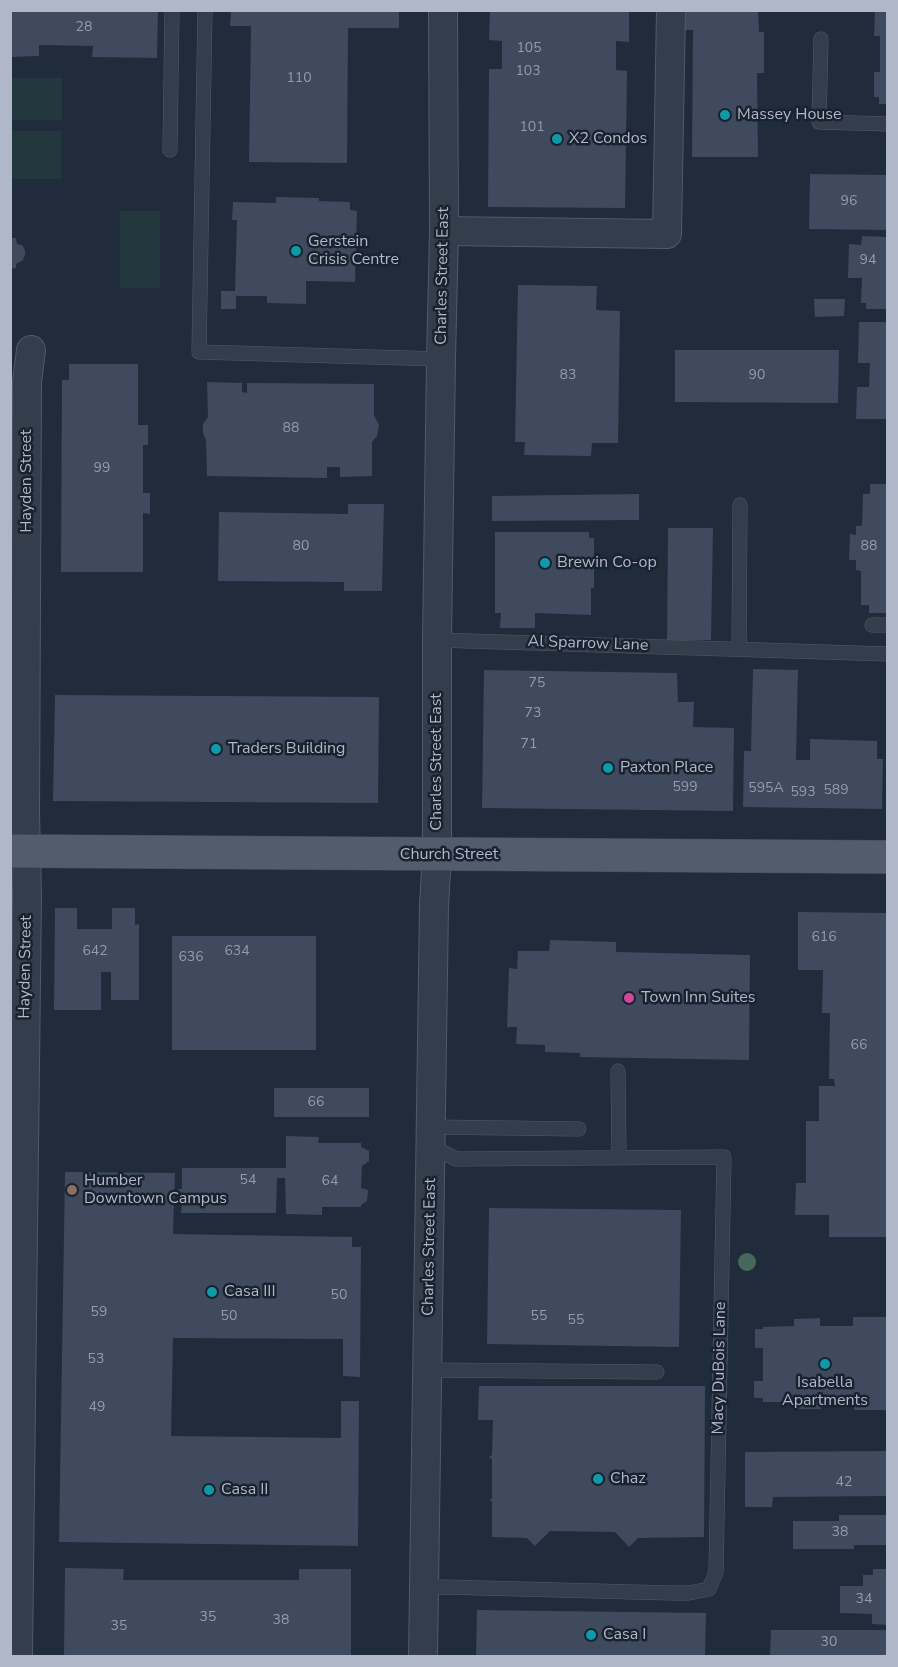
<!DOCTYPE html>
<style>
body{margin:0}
#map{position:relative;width:898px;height:1667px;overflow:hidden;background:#202b3b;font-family:"Nunito Sans",sans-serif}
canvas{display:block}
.frame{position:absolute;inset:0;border:12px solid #afb7c8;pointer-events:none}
</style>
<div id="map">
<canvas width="898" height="1667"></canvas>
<div class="frame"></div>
</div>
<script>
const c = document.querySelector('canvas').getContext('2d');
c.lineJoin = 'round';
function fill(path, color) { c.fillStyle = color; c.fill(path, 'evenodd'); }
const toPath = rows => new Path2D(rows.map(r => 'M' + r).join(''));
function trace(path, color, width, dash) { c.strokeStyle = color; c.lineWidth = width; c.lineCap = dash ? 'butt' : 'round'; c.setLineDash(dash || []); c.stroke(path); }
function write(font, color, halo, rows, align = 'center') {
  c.font = font + ' "Nunito Sans",sans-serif'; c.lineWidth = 5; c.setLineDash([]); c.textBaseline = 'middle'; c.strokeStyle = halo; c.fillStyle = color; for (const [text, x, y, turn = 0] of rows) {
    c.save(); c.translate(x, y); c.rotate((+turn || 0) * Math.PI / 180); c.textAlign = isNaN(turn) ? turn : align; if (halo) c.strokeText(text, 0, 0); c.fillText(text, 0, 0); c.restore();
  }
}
fill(toPath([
 [11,78,62,78,62,120,11,120],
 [11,131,61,131,61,179,11,179],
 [120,211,160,211,160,288,120,288]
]), '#22383c');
fill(toPath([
 [10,10,158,10,157,58,92,57,93,46,39,45,39,56,10,57],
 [231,10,399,10,399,28,348,28,347,163,249,162,251,26,230,26],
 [490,10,629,10,629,42,616,41,616,70,627,71,625,208,488,207,489,69,502,69,502,41,489,40],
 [683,10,758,10,759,32,764,32,764,73,757,73,758,157,692,157,693,30,683,30],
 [875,10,888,10,888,104,879,104,879,97,874,97,874,72,880,72,880,36,874,36],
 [810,174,888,175,888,230,809,229],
 [276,197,319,198,319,201,350,202,350,210,357,211,355,282,306,281,306,304,267,303,267,296,236,296,236,309,221,309,221,291,235,291,237,220,232,220,233,202,276,203],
 [862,236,888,237,888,309,866,309,866,303,861,303,862,278,848,278,849,244,861,245],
 [10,238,16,238,17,244,22,245,25,250,25,255,23,260,16,264,16,268,10,269],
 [518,285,597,286,596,310,620,311,618,443,592,443,591,456,524,455,525,442,515,442],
 [814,299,845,299,844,316,815,317],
 [859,322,888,322,888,419,856,419,857,387,869,387,870,363,858,363],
 [675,350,839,350,838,403,675,402],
 [69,364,138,364,138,425,148,425,148,445,143,445,143,493,150,493,150,514,143,513,143,572,61,572,62,380,69,380],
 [207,382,242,383,242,392,247,393,247,383,374,384,374,415,379,425,377,436,372,442,372,476,340,477,340,467,327,467,327,478,207,476,206,440,203,433,203,424,208,417],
 [870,484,888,484,888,613,869,613,869,605,861,605,861,571,856,570,856,560,849,560,850,534,856,535,856,526,862,526,863,494,870,494],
 [639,494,639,520,492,521,492,496],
 [348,504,384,504,382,591,344,591,344,582,218,581,219,512,348,514],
 [668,528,713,528,711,640,667,640],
 [495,532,589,532,589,538,594,538,594,588,591,588,591,615,535,613,535,628,500,628,501,613,495,613],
 [753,669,798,670,796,760,810,760,810,739,877,741,877,759,883,759,882,809,743,807,744,751,751,751],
 [484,670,677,673,678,702,694,702,693,727,734,728,733,811,482,808],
 [55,695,379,697,378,803,53,801],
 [55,908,77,908,77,929,112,929,112,908,135,908,135,925,139,924,139,1000,111,1000,111,972,101,972,101,1010,54,1010],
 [798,912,888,913,888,1237,829,1237,829,1215,795,1215,796,1183,806,1183,806,1121,819,1121,819,1086,835,1086,834,1079,829,1079,830,1013,822,1013,823,970,798,970],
 [172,936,316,936,316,1050,172,1050],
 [550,940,616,942,616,952,750,955,749,1060,580,1057,580,1053,545,1052,545,1045,516,1044,517,1027,507,1027,509,968,517,969,518,951,549,951],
 [274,1088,369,1088,369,1117,274,1117],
 [286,1136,319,1137,318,1143,361,1143,361,1147,369,1151,369,1161,362,1166,361,1188,368,1190,367,1201,361,1205,361,1207,322,1207,322,1215,286,1214,285,1178,277,1178,276,1213,181,1213,182,1202,177,1202,178,1189,182,1189,182,1168,286,1168],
 [65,1172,175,1173,173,1234,352,1237,352,1247,361,1247,360,1377,343,1376,343,1339,173,1338,171,1436,341,1438,341,1401,359,1401,358,1546,59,1542],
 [489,1208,681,1210,679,1347,487,1344],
 [853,1317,888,1317,888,1410,854,1410,854,1401,821,1401,821,1409,795,1409,795,1402,763,1402,763,1398,754,1398,754,1381,763,1381,763,1348,755,1348,755,1329,763,1329,763,1327,794,1326,794,1319,820,1318,820,1326,853,1326],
 [479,1386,705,1386,704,1537,638,1538,629,1547,615,1532,550,1531,535,1546,527,1538,492,1537,492,1502,490,1500,492,1498,492,1459,489,1457,492,1455,493,1420,478,1420],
 [888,1451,888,1496,773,1497,772,1507,745,1507,745,1452],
 [839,1515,888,1515,888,1545,854,1545,854,1549,793,1549,793,1521,839,1521],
 [65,1568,124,1569,123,1580,299,1580,299,1569,351,1569,351,1656,64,1656],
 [873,1569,888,1569,888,1625,872,1624,872,1614,840,1613,840,1586,863,1586,863,1575,873,1575],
 [477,1610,706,1613,705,1656,476,1656],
 [771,1630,888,1630,888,1656,770,1656]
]), '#3f4a5e');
const service = toPath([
 [205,10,199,352,441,359],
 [821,39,819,122,888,124],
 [170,150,172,10],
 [872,625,888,625],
 [437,640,888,654],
 [739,649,740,505],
 [618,1071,619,1157],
 [432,1127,579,1129],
 [428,1370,657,1372],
 [424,1588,443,1587,672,1593,689,1593,709,1589,716,1572,724,1157,456,1159,431,1146]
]);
const minor = toPath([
 [444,231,667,234,671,10],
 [18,1656,27,895,25,814,27,382,31,350],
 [423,1656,434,905,437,854,437,640,441,359,444,231,443,10]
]);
const primary = toPath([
 [10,851,888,857]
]);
trace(service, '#525a69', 15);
trace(minor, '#525a69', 30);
trace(primary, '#3d4655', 34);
trace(service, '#343d4b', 14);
trace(minor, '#343d4b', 28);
trace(primary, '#525c6c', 33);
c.fillStyle = '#46685a';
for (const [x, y] of [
 [747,1262]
]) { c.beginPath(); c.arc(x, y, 9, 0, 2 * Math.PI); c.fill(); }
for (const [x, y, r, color] of [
 [725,115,6,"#0f9aa8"],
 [557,139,6,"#0f9aa8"],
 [296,251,6,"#0f9aa8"],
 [545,563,6,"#0f9aa8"],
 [216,749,6,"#0f9aa8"],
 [608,768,6,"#0f9aa8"],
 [629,998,6,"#d1479c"],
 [72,1190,6,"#8d6e63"],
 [212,1292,6,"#0f9aa8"],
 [825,1364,6,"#0f9aa8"],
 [598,1479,6,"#0f9aa8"],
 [209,1490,6,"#0f9aa8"],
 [591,1635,6,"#0f9aa8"]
]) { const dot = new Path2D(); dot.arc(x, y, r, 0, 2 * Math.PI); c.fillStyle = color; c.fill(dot); trace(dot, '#1a2230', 2); }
write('14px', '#939cae', null, [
 ["28",84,28],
 ["105",529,49],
 ["103",528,72],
 ["110",299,79],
 ["101",532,128],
 ["96",849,202],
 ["94",868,261],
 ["83",568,376],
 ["90",757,376],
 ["88",291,429],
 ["99",102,469],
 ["80",301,547],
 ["88",869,547],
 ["75",537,684],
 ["73",533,714],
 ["71",529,745],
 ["599",685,788],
 ["595A",766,789],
 ["589",836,791],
 ["593",803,793],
 ["616",824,938],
 ["642",95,952],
 ["634",237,952],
 ["636",191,958],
 ["66",859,1046],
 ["66",316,1103],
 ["54",248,1181],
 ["64",330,1182],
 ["50",339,1296],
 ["59",99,1313],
 ["50",229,1317],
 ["55",539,1317],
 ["55",576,1321],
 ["53",96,1360],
 ["49",97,1408],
 ["42",844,1483],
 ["38",840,1533],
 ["34",864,1600],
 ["35",208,1618],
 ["38",281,1621],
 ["35",119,1627],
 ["30",829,1643]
]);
write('16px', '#afb7c8', '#1a2230', [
 ["Massey House",737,115],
 ["X2 Condos",569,139],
 ["Gerstein",308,242],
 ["Crisis Centre",308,260],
 ["Brewin Co-op",557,563],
 ["Traders Building",228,749],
 ["Paxton Place",620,768],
 ["Town Inn Suites",641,998],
 ["Humber",84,1181],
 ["Downtown Campus",84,1199],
 ["Casa III",224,1292],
 ["Isabella",825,1383,"center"],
 ["Apartments",825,1401,"center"],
 ["Chaz",610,1479],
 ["Casa II",221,1490],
 ["Casa I",603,1635]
], 'left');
write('16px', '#afb7c8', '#1a2230', [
 ["Charles Street East",443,276,-89],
 ["Hayden Street",27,481,-90],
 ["Al Sparrow Lane",588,644,2],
 ["Charles Street East",437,762,-90],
 ["Church Street",449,855],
 ["Hayden Street",26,967,-89],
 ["Charles Street East",430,1247,-89],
 ["Macy DuBois Lane",720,1368,-89]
]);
</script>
